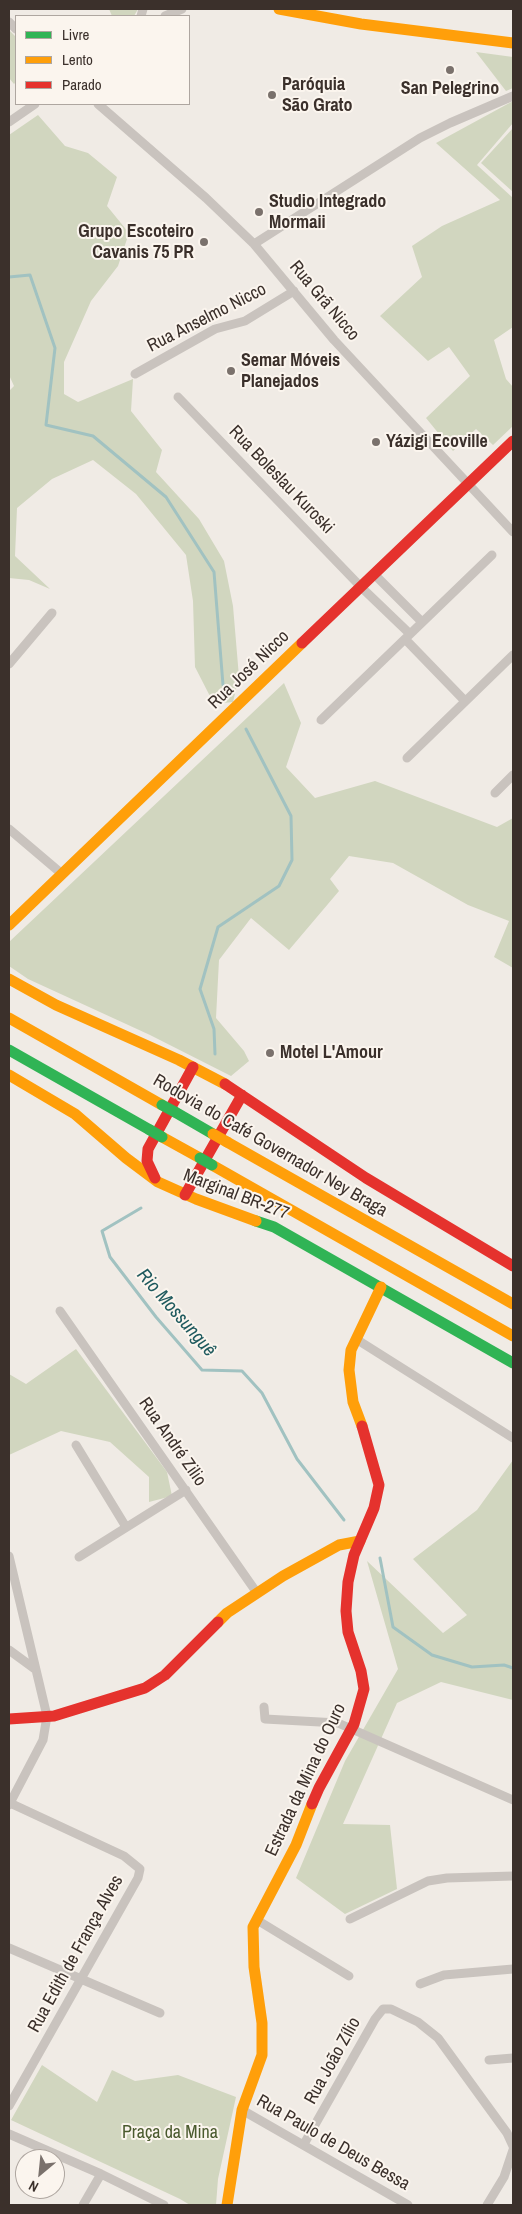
<!DOCTYPE html>
<meta charset="utf-8">
<style>
body{margin:0}
#map{position:relative;width:522px;height:2214px;overflow:hidden;background:#f0ebe5;font-family:"Archivo Narrow",sans-serif}
canvas{display:block}
.frame{position:absolute;inset:0;border:10px solid #3b302b;pointer-events:none}
.legend{position:absolute;left:15px;top:15px;width:175px;height:90px;box-sizing:border-box;background:#fbf5ee;border:1px solid #aea6a0;margin:0;padding:6px 9px;list-style:none;font-size:15px;color:#3b302b}
.legend li{display:flex;align-items:center;gap:10px;height:25px}
.legend b{width:25px;border:1px solid #aea6a0}
.north{position:absolute;left:15px;top:2149px;width:50px;height:50px;box-sizing:border-box;background:#fbf5ee;border:1px solid #aea6a0;border-radius:50%;rotate:208deg;font-size:14px;font-weight:700;line-height:20px;text-align:center;color:#3b302b}
.north::after{content:'';display:block;margin:auto;width:18px;height:22px;background:#7a716c;clip-path:polygon(50% 0,100% 100%,50% 72%,0 100%)}
</style>
<div id="map">
<canvas width="522" height="2214"></canvas>
<div class="frame"></div>
<ul class="legend">
<li><b style="height:6px;background:#30b455"></b>Livre</li>
<li><b style="height:6px;background:#ff9f0a"></b>Lento</li>
<li><b style="height:6px;background:#e5322d"></b>Parado</li>
</ul>
<div class="north">N</div>
</div>
<script>
const c = document.querySelector('canvas').getContext('2d');
c.lineJoin = 'round';
function fill(path, color) { c.fillStyle = color; c.fill(path, 'evenodd'); }
const toPath = rows => new Path2D(rows.map(r => 'M' + r).join(''));
function trace(path, color, width, dash) { c.strokeStyle = color; c.lineWidth = width; c.lineCap = dash ? 'butt' : 'round'; c.setLineDash(dash || []); c.stroke(path); }
function write(font, color, halo, rows, align = 'center') {
  c.font = font + ' "Archivo Narrow",sans-serif'; c.lineWidth = 4; c.setLineDash([]); c.textBaseline = 'middle'; c.strokeStyle = halo; c.fillStyle = color; for (const [text, x, y, turn = 0] of rows) {
    c.save(); c.translate(x, y); c.rotate((+turn || 0) * Math.PI / 180); c.textAlign = isNaN(turn) ? turn : align; if (halo) c.strokeText(text, 0, 0); c.fillText(text, 0, 0); c.restore();
  }
}
fill(toPath([
 [109,9,138,9,134,16,112,16],
 [9,30,16,37,16,82,14,84,9,78],
 [476,52,513,57,513,88,506,91],
 [513,101,513,123,477,165,513,198,513,327,494,340,506,379,513,387,513,426,493,445,476,429,453,451,426,418,470,376,449,347,428,361,380,316,422,277,412,246,442,226,500,200,436,143],
 [38,115,65,146,88,153,117,177,107,206,129,233,118,266,91,301,64,362,64,394,78,402,133,379,131,411,162,450,156,472,199,519,224,561,233,606,239,677,233,702,214,704,195,667,193,601,186,555,136,494,93,460,52,479,17,508,15,556,50,589,29,580,9,578,9,391,14,386,9,375,9,135],
 [513,128,513,192,481,163],
 [284,683,301,723,286,767,315,798,375,781,497,827,513,818,513,968,494,957,509,921,468,905,393,863,349,856,330,879,339,891,289,950,251,918,219,960,216,1018,244,1051,249,1061,231,1076,150,1035,28,979,9,966,9,942],
 [76,1349,167,1472,172,1496,149,1502,149,1477,110,1442,61,1431,9,1455,9,1374,26,1384],
 [513,1460,513,1700,441,1682,397,1703,343,1824,390,1825,397,1889,345,1914,296,1878,345,1761,398,1669,367,1561,443,1633,467,1615,413,1559,477,1510],
 [42,2065,97,2102,112,2070,135,2081,178,2075,236,2097,218,2179,216,2205,190,2205,180,2199,11,2120]
]), '#d1d6bf');
trace(toPath([
 [9,277,30,275,55,348,46,425,93,436,166,497,214,572,223,685],
 [215,1054,214,1029,200,989,218,927,279,886,292,860,291,816,246,729],
 [141,1208,102,1231,110,1257,156,1317,202,1370,242,1371,262,1393,297,1459,344,1520],
 [380,1558,393,1627,432,1655,472,1667,504,1665,513,1668]
]), '#a1c2c1', 3);
trace(toPath([
 [141,16,143,9],
 [165,16,182,9],
 [9,22,16,29],
 [98,104,206,198,254,244,334,340,513,532],
 [9,122,35,104],
 [254,244,420,138,450,123,513,96],
 [135,374,215,329,245,321,294,291],
 [178,397,361,587,410,634],
 [374,574,422,622],
 [405,639,465,701],
 [9,664,52,613],
 [321,720,492,555],
 [407,758,513,655],
 [495,793,513,775],
 [9,829,62,874],
 [60,1311,257,1593],
 [356,1339,513,1438],
 [76,1445,126,1527],
 [9,1556,47,1716,43,1740,9,1805],
 [79,1557,186,1490],
 [9,1650,35,1669],
 [264,1707,265,1719,338,1723,513,1800],
 [350,1919,428,1881,447,1878,513,1876],
 [257,1920,349,1976],
 [9,1948,160,2013],
 [420,1984,444,1975,513,1969],
 [489,2060,513,2058],
 [9,2106,138,1878,140,1869,124,1856,10,1803],
 [242,2110,408,2205],
 [9,2134,101,2174,164,2205],
 [304,2144,375,2019,383,2009,391,2009,418,2022,438,2038,507,2133,513,2146],
 [83,2205,101,2174],
 [487,2205,504,2177,513,2150]
]), '#c9c3be', 9);
trace(toPath([
 [9,1050,150,1130],
 [175,1112,213,1134],
 [256,1221,274,1227,513,1363]
]), '#30b455', 11);
trace(toPath([
 [279,9,361,24,513,43],
 [9,925,302,643],
 [9,979,56,1005,179,1060,225,1084],
 [9,1018,162,1105],
 [9,1075,75,1114,126,1158,158,1182,196,1199,256,1221],
 [162,1137,200,1158],
 [227,1142,513,1304],
 [212,1165,513,1336],
 [362,1426,353,1402,349,1370,351,1350,381,1287],
 [218,1622,227,1613,283,1576,339,1545,360,1541],
 [227,2205,242,2110,262,2055,262,2023,254,1967,253,1927,296,1845,312,1804]
]), '#ff9f0a', 11);
trace(toPath([
 [302,643,513,441],
 [225,1084,366,1178,513,1266],
 [155,1178,147,1161,148,1149,193,1067],
 [185,1195,242,1095],
 [9,1719,54,1716,145,1688,165,1675,218,1622],
 [312,1804,319,1788,354,1724,364,1689,361,1671,348,1632,346,1611,348,1582,354,1555,374,1508,379,1485,362,1426]
]), '#e5322d', 11);
trace(toPath([
 [162,1105,175,1112],
 [150,1130,162,1137],
 [200,1158,212,1165]
]), '#30b455', 11);
trace(toPath([
 [213,1134,227,1142]
]), '#ff9f0a', 11);
for (const [x, y, r, color] of [
 [450,70,5,"#7a716c"],
 [272,95,5,"#7a716c"],
 [259,212,5,"#7a716c"],
 [204,242,5,"#7a716c"],
 [231,371,5,"#7a716c"],
 [376,442,5,"#7a716c"],
 [270,1053,5,"#7a716c"]
]) { const dot = new Path2D(); dot.arc(x, y, r, 0, 2 * Math.PI); c.fillStyle = color; c.fill(dot); trace(dot, '#fbf5ee', 2); }
write('bold 18px', '#3b302b', '#fbf5ee', [
 ["Paróquia",282,85],
 ["São Grato",282,106],
 ["San Pelegrino",450,89,"center"],
 ["Studio Integrado",269,202],
 ["Mormaii",269,223],
 ["Grupo Escoteiro",194,232,"right"],
 ["Cavanis 75 PR",194,253,"right"],
 ["Semar Móveis",241,361],
 ["Planejados",241,382],
 ["Yázigi Ecoville",386,442],
 ["Motel L'Amour",280,1053]
], 'left');
write('18px', '#3b302b', '#fbf5ee', [
 ["Rua Grã Nicco",324,301,50],
 ["Rua Anselmo Nicco",207,318,-27],
 ["Rua Boleslau Kuroski",281,480,46],
 ["Rua José Nicco",249,670,-44],
 ["Rodovia do Café Governador Ney Braga",270,1146,30],
 ["Marginal BR-277",236,1195,21],
 ["Rua André Zilio",172,1442,55],
 ["Estrada da Mina do Ouro",306,1780,-65],
 ["Rua Edith de França Alves",76,1954,-61],
 ["Rua João Zílio",333,2061,-61],
 ["Rua Paulo de Deus Bessa",333,2143,30]
]);
write('18px', '#4a5a2e', '#fbf5ee', [
 ["Praça da Mina",170,2133]
]);
write('italic 19px', '#1f5a5e', '#fbf5ee', [
 ["Rio Mossunguê",176,1313,49]
]);
</script>
